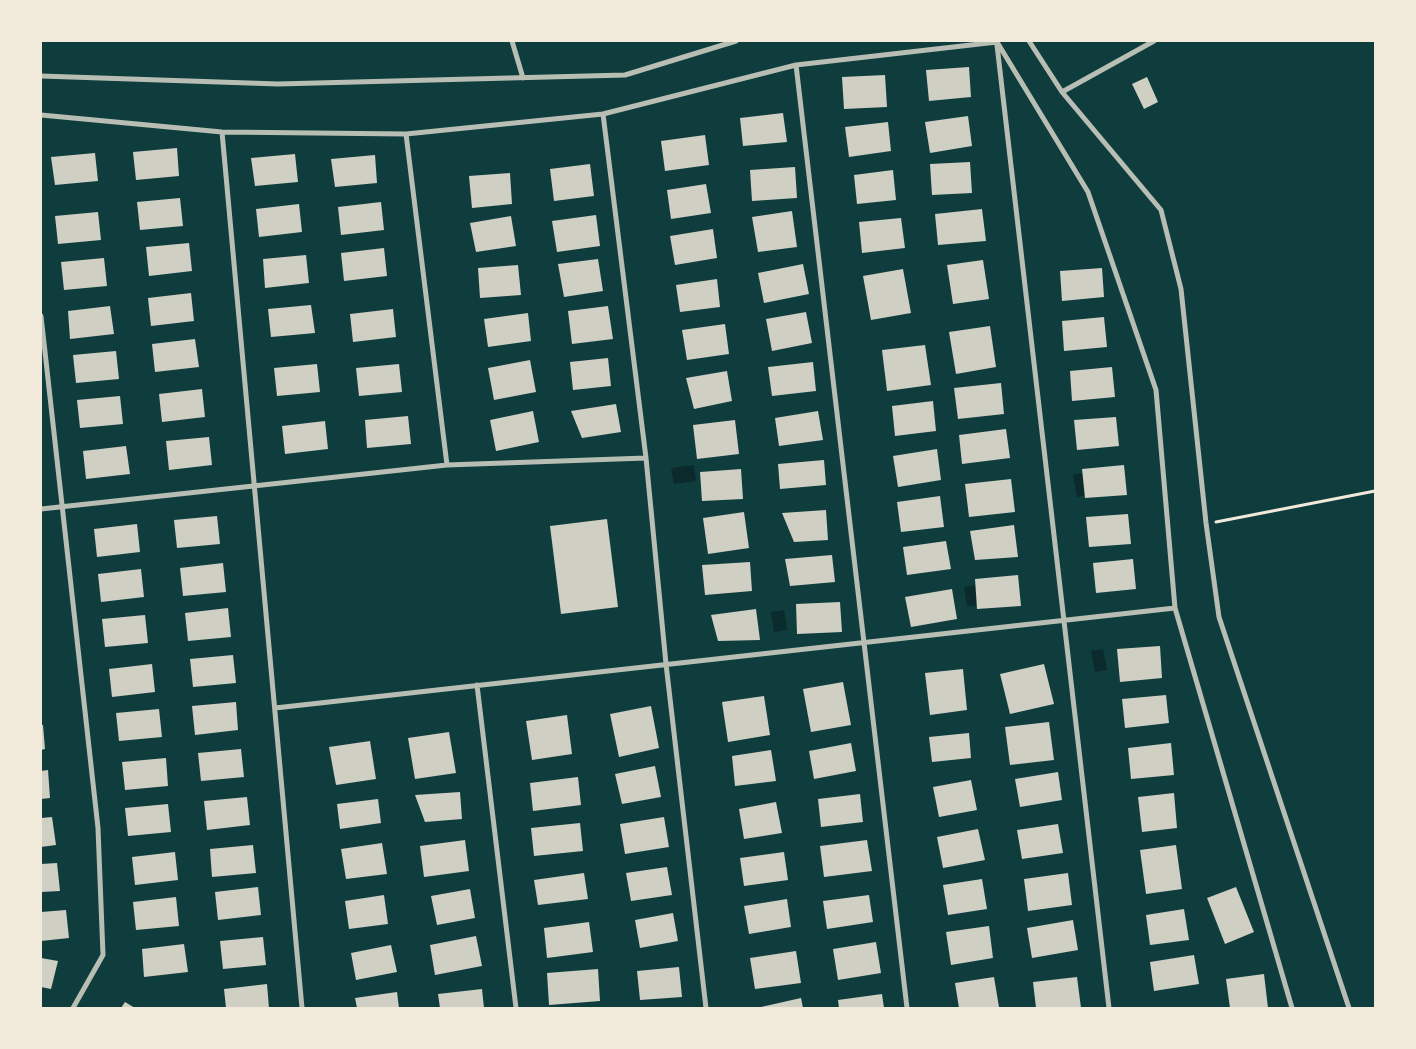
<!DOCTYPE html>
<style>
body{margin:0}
#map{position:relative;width:1416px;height:1049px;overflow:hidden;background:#0f3d3e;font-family:"Exo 2",sans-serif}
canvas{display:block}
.frame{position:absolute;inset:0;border:42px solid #f1e9da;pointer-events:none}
</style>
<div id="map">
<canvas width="1416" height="1049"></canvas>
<div class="frame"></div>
</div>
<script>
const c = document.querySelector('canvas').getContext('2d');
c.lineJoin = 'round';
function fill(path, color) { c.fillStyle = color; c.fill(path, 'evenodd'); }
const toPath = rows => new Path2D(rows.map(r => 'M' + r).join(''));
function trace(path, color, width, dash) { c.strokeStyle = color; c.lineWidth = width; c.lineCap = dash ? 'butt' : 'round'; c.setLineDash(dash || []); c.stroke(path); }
fill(toPath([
 [694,465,696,481,674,484,671,468],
 [1089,472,1087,495,1077,497,1073,475],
 [978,585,980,605,967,606,964,587],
 [784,610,787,630,774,632,771,612],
 [1103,649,1107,670,1095,672,1091,651]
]), '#0a2a2b');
fill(toPath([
 [969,67,971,97,929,101,926,70],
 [885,75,887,107,844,109,842,77],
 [1147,77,1158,102,1144,109,1132,84],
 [783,113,787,142,743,146,740,118],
 [968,116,972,146,930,153,925,122],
 [888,122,891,151,849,157,845,127],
 [705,135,709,165,665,171,661,141],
 [177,148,179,176,136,180,133,152],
 [95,153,98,181,55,185,51,157],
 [295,154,298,182,255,186,251,158],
 [375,155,377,183,335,187,331,159],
 [970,162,972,193,932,195,930,164],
 [590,164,594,196,554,201,550,169],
 [795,167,797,198,752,201,750,170],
 [893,170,896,200,857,204,854,175],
 [510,173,512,204,472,208,469,176],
 [706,184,711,213,671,219,667,190],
 [180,198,183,226,140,230,137,202],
 [381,202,384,230,341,235,338,207],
 [299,204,302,232,259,237,256,209],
 [982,209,986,241,938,245,935,214],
 [792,211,797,247,758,252,752,217],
 [98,212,101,240,58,244,55,216],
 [596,215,600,246,557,252,552,221],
 [511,216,516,246,476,252,470,223],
 [901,218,905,248,862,253,859,222],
 [713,229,717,258,675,265,670,236],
 [189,243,192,271,149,276,146,247],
 [384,248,387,276,344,281,341,253],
 [306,255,309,283,265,288,263,259],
 [104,258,107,286,64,290,61,262],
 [598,259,603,291,564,297,558,264],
 [983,260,989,299,953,304,947,265],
 [803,264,809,294,764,303,758,273],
 [518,265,521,295,480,298,478,268],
 [1102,268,1104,297,1062,301,1060,271],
 [903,269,911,313,871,320,863,276],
 [717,279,720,307,680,312,676,285],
 [191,293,194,321,151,326,148,298],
 [311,305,315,333,271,337,268,309],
 [110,306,114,334,70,339,68,311],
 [608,306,613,339,572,344,568,311],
 [393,309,396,337,353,342,350,314],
 [806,312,812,343,772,351,766,319],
 [528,313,531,341,488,347,484,319],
 [1104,317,1107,347,1064,351,1062,321],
 [725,324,729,354,687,360,682,330],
 [990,326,996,367,956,374,949,332],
 [195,339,199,367,155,372,152,344],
 [925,345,931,385,887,391,882,350],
 [116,351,119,379,76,383,73,355],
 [608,358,611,386,573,390,570,362],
 [530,360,536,392,494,400,488,368],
 [813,362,816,391,772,396,768,367],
 [317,364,320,392,277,396,274,368],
 [399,364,402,392,359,396,356,368],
 [1112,367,1115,397,1072,401,1070,371],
 [727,371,732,401,694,409,686,378],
 [1001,383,1004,414,958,419,954,388],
 [202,389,205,417,162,422,159,394],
 [120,396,123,424,80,428,77,400],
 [933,401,936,431,895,436,892,406],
 [616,404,621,432,582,438,571,411],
 [533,411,539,442,496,451,490,420],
 [818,411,823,440,779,446,775,418],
 [408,416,411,444,367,448,365,420],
 [1116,417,1119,446,1077,450,1074,420],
 [735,420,739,454,697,459,693,425],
 [325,421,328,449,285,454,282,426],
 [1006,429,1010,458,962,464,959,435],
 [209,437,212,465,169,470,166,441],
 [126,446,130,474,86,479,83,451],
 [937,449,941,480,898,487,893,456],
 [824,460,826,485,780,489,778,464],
 [1124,465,1127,495,1085,498,1082,469],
 [741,469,743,499,702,501,700,472],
 [1011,479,1015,512,969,517,965,484],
 [940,496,944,527,901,532,897,502],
 [826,510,828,540,794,542,782,513],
 [744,512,749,548,708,554,703,518],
 [1128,514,1131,544,1089,547,1086,517],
 [217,516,220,544,177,548,174,520],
 [607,519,618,607,561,614,550,526],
 [137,524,140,552,97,557,94,529],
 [1014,525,1018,557,975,560,970,531],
 [946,541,951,569,907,575,903,547],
 [832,555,835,582,790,586,785,559],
 [1133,559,1136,589,1096,593,1093,563],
 [750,562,752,591,705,595,702,565],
 [223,563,226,592,183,596,180,568],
 [141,569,144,597,101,602,98,574],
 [1018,575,1021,606,977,609,975,579],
 [952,589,957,619,911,627,905,597],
 [840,602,842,632,797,634,796,604],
 [228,608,231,637,188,641,185,613],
 [756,609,760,640,718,641,711,615],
 [145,615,148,643,105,647,102,619],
 [1160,646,1162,678,1120,682,1117,649],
 [233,655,236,683,193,687,190,659],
 [152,664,155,692,112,697,109,669],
 [1044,664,1054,704,1010,714,1000,674],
 [963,669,967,710,930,715,925,673],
 [843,682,851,725,811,732,803,689],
 [1166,695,1169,723,1125,728,1122,699],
 [764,696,770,735,728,742,722,702],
 [236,702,238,730,195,735,192,706],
 [651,706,659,748,619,757,610,714],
 [159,709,162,737,119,741,116,713],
 [567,715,572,754,532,760,526,721],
 [1049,722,1054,760,1010,765,1005,727],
 [41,725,43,725,45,749,41,750],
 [449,732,456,773,415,779,408,738],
 [969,733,971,758,932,762,929,737],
 [370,741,376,779,336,785,329,747],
 [851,743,856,771,814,779,809,751],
 [1171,743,1174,775,1131,779,1128,748],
 [241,749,244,777,201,781,198,753],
 [771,750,776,781,735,786,732,756],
 [166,758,168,786,125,790,122,762],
 [655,766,661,797,622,804,615,774],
 [48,770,50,798,41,799,41,771],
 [1058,772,1062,800,1020,807,1015,779],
 [578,777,581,805,533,811,530,783],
 [971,780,977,810,939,817,933,787],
 [460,792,462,819,425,822,415,795],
 [1174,793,1177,828,1142,832,1138,797],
 [860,794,863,822,821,827,818,799],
 [247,797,250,825,207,830,204,801],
 [378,799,381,823,340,829,337,804],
 [776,802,782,833,744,839,739,809],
 [168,804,171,832,128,836,125,808],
 [52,817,56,845,41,847,41,818],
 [664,817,669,847,625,854,620,824],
 [580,823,583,851,534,856,531,828],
 [1058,824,1063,853,1022,859,1017,830],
 [978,829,985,860,943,868,937,837],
 [465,840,469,871,424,877,420,846],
 [867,840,872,871,824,877,820,846],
 [382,843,387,874,346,879,341,849],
 [253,845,256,873,212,877,210,849],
 [1176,845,1182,889,1146,894,1140,850],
 [175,852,178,880,135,885,132,857],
 [784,852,788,880,744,886,740,858],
 [57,863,60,891,41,892,41,864],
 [667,867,672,895,631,901,626,873],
 [584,873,588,899,538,905,534,880],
 [1068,873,1072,905,1028,911,1024,879],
 [982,879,987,909,948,915,943,885],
 [258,887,261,915,218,920,215,892],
 [1236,887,1254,932,1225,944,1207,898],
 [470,889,475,918,437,925,431,896],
 [384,895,388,924,349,929,345,901],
 [869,895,873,922,827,929,823,901],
 [176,897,179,926,136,930,133,902],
 [787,899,791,927,749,934,744,906],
 [1184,909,1189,940,1150,945,1146,915],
 [66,910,69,938,41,941,41,912],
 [673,913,678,941,640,948,635,920],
 [1073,920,1078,950,1032,958,1027,928],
 [589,922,593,952,547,958,544,928],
 [989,926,993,958,951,965,946,932],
 [476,936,482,966,435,975,430,945],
 [263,937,266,965,223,969,220,941],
 [876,942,881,973,838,980,833,949],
 [184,944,188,972,144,977,142,949],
 [391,945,397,972,356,980,351,953],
 [796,951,801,983,755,989,750,958],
 [1194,955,1199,984,1154,991,1150,962],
 [41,958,58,961,51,989,41,987],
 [679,967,682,997,640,1000,637,971],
 [598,969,600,1001,549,1005,547,973],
 [1264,974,1268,1008,1230,1008,1226,979],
 [994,977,999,1007,959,1008,955,983],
 [1077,977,1081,1008,1036,1008,1033,982],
 [267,984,269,1008,226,1008,224,989],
 [482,989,484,1008,440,1008,438,994],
 [397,992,399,1008,357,1008,355,998],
 [882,994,884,1008,839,1008,838,1000],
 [801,998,803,1008,761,1008,761,1007],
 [125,1002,135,1008,121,1008]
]), '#cfcfc3');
trace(toPath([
 [1216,522,1375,491]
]), '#f1e9da', 3);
trace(toPath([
 [512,41,523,78],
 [1029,41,1062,92,1161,210,1181,289,1206,523,1219,617,1349,1008],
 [997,45,1109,1008],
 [796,65,907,1008],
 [41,76,278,84,625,75,736,41],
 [1062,92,1154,41],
 [603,114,646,458,666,664,706,1008],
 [41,115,222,132,406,134,603,114,796,65,997,42,1088,192,1156,390,1175,608,1292,1008],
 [222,132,302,1008],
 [406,134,447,465],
 [41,316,98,828,103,955,73,1008],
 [41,509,447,465,646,458],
 [477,685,516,1008],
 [275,708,1175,608]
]), '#b8beb3', 5);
</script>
